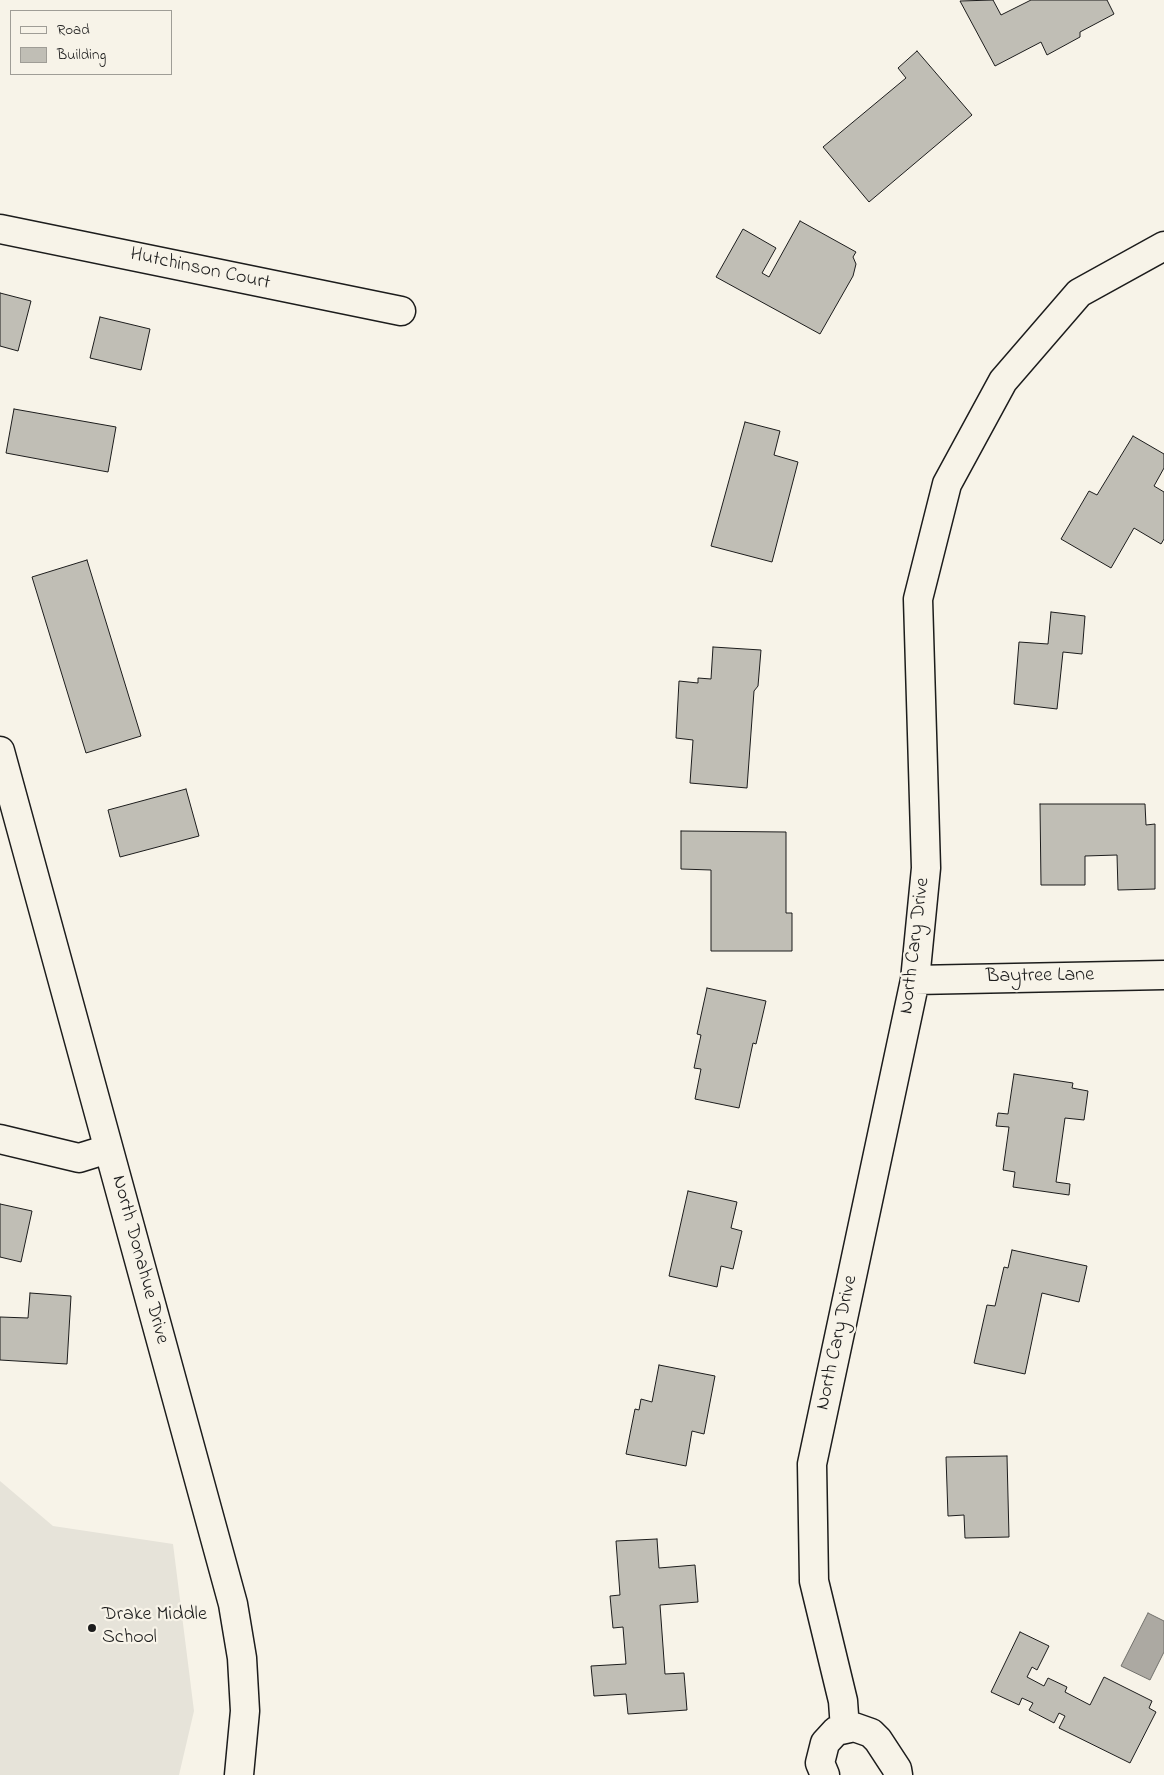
<!DOCTYPE html>
<style>
body{margin:0}
#map{position:relative;width:1164px;height:1775px;overflow:hidden;background:#f7f3e8;font-family:"Indie Flower",sans-serif}
canvas{display:block}
.legend{position:absolute;left:10px;top:10px;width:162px;height:65px;box-sizing:border-box;background:#f7f3e8;border:1px solid #9f9d96;margin:0;padding:6px 9px;list-style:none;font-size:15px;color:#1c1c1c}
.legend li{display:flex;align-items:center;gap:10px;height:25px}
.legend b{width:25px;border:1px solid #9f9d96}
</style>
<div id="map">
<canvas width="1164" height="1775"></canvas>
<ul class="legend">
<li><b style="height:6px;background:#f7f3e8"></b>Road</li>
<li><b style="height:14px;background:#c0beb5"></b>Building</li>
</ul>
</div>
<script>
const c = document.querySelector('canvas').getContext('2d');
c.lineJoin = 'round';
function fill(path, color) { c.fillStyle = color; c.fill(path, 'evenodd'); }
const toPath = rows => new Path2D(rows.map(r => 'M' + r).join(''));
function trace(path, color, width, dash) { c.strokeStyle = color; c.lineWidth = width; c.lineCap = dash ? 'butt' : 'round'; c.setLineDash(dash || []); c.stroke(path); }
function write(font, color, halo, rows, align = 'center') {
  c.font = font + ' "Indie Flower",sans-serif'; c.lineWidth = 4.5; c.setLineDash([]); c.textBaseline = 'middle'; c.strokeStyle = halo; c.fillStyle = color; for (const [text, x, y, turn = 0] of rows) {
    c.save(); c.translate(x, y); c.rotate((+turn || 0) * Math.PI / 180); c.textAlign = isNaN(turn) ? turn : align; if (halo) c.strokeText(text, 0, 0); c.fillText(text, 0, 0); c.restore();
  }
}
fill(toPath([
 [0,1481,53,1526,173,1544,194,1711,179,1775,0,1775]
]), '#e6e3d9');
const water = toPath([
 [1148,1613,1164,1621,1164,1652,1150,1680,1121,1666,1148,1613]
]);
fill(water, '#aca9a2');
trace(water, '#72716c', 1);
const building = toPath([
 [993,0,1001,15,1031,0,1107,0,1114,14,1080,32,1080,37,1047,55,1041,42,995,66,960,1,993,0],
 [917,51,972,115,869,202,823,147,906,78,898,68,917,51],
 [800,221,856,252,853,257,856,264,853,276,820,334,716,277,743,229,776,248,762,273,769,277,800,221],
 [0,293,31,301,18,351,0,346,0,293],
 [100,317,150,329,141,370,90,358,100,317],
 [14,409,116,427,108,472,6,453,14,409],
 [745,422,780,431,774,455,798,462,772,562,711,546,745,422],
 [1133,436,1164,454,1164,468,1154,486,1164,492,1164,539,1161,544,1134,528,1111,568,1061,539,1089,491,1097,495,1133,436],
 [87,560,141,736,86,753,32,577,87,560],
 [1051,612,1085,616,1082,654,1063,652,1057,709,1014,704,1019,642,1048,644,1051,612],
 [713,647,761,650,758,686,754,691,747,788,690,783,693,740,676,738,679,681,698,683,698,678,711,679,713,647],
 [186,789,199,836,120,857,108,810,186,789],
 [1040,804,1145,804,1146,825,1155,824,1155,889,1118,890,1117,855,1085,856,1085,885,1041,885,1040,804],
 [681,831,786,832,786,913,792,913,792,951,711,951,711,870,681,869,681,831],
 [707,988,766,1001,756,1044,753,1043,739,1108,695,1099,701,1069,694,1068,701,1035,697,1034,707,988],
 [1014,1074,1073,1083,1072,1088,1088,1091,1084,1120,1065,1118,1056,1182,1070,1184,1069,1195,1013,1187,1015,1172,1003,1170,1009,1127,996,1126,998,1113,1008,1114,1014,1074],
 [688,1191,737,1202,731,1228,742,1231,733,1269,721,1266,717,1287,669,1276,688,1191],
 [0,1204,32,1211,21,1262,0,1257,0,1204],
 [1012,1250,1087,1266,1079,1302,1042,1293,1025,1374,974,1363,987,1305,995,1306,1004,1267,1008,1268,1012,1250],
 [30,1293,71,1296,67,1364,0,1360,0,1317,28,1318,30,1293],
 [659,1365,715,1376,704,1434,692,1431,686,1466,626,1454,635,1409,639,1410,641,1399,652,1402,659,1365],
 [1007,1456,1009,1537,965,1538,964,1515,948,1516,946,1457,1007,1456],
 [657,1539,659,1568,695,1565,698,1602,660,1605,665,1674,684,1673,687,1710,628,1714,626,1694,594,1696,591,1666,626,1664,623,1627,613,1628,610,1596,620,1595,616,1541,657,1539],
 [1020,1632,1049,1646,1037,1670,1032,1667,1027,1677,1044,1686,1048,1678,1067,1687,1065,1692,1090,1705,1104,1677,1152,1701,1149,1708,1156,1712,1130,1763,1059,1728,1065,1716,1059,1713,1054,1723,1029,1710,1033,1703,1022,1698,1019,1705,991,1692,1020,1632]
]);
fill(building, '#c0beb5');
trace(building, '#1c1c1c', 1);
const minor = toPath([
 [0,229,401,311],
 [915,980,1164,975],
 [0,1139,79,1158,108,1149],
 [845,1729,843,1701,814,1581,812,1464,915,980,926,868,918,599,947,484,1003,381,1079,293,1164,246],
 [825,1775,820,1763,825,1743,836,1731,854,1727,871,1733,878,1740,897,1769,898,1775]
]);
const tertiary = toPath([
 [0,751,233,1604,242,1658,245,1711,239,1775]
]);
trace(minor, '#1c1c1c', 31);
trace(tertiary, '#1c1c1c', 31);
trace(minor, '#f7f3e8', 28);
trace(tertiary, '#f7f3e8', 28);
for (const [x, y, r, color] of [
 [92,1628,5,"#1c1c1c"]
]) { const dot = new Path2D(); dot.arc(x, y, r, 0, 2 * Math.PI); c.fillStyle = color; c.fill(dot); trace(dot, '#f7f3e8', 2); }
write('20px', '#1c1c1c', '#f7f3e8', [
 ["Hutchinson Court",200,270,12],
 ["North Cary Drive",916,946,-83],
 ["Baytree Lane",1040,977,-1],
 ["North Donahue Drive",139,1260,75],
 ["North Cary Drive",838,1343,-78]
]);
write('20px', '#1c1c1c', '#f7f3e8', [
 ["Drake Middle",102,1616],
 ["School",102,1639]
], 'left');
</script>
